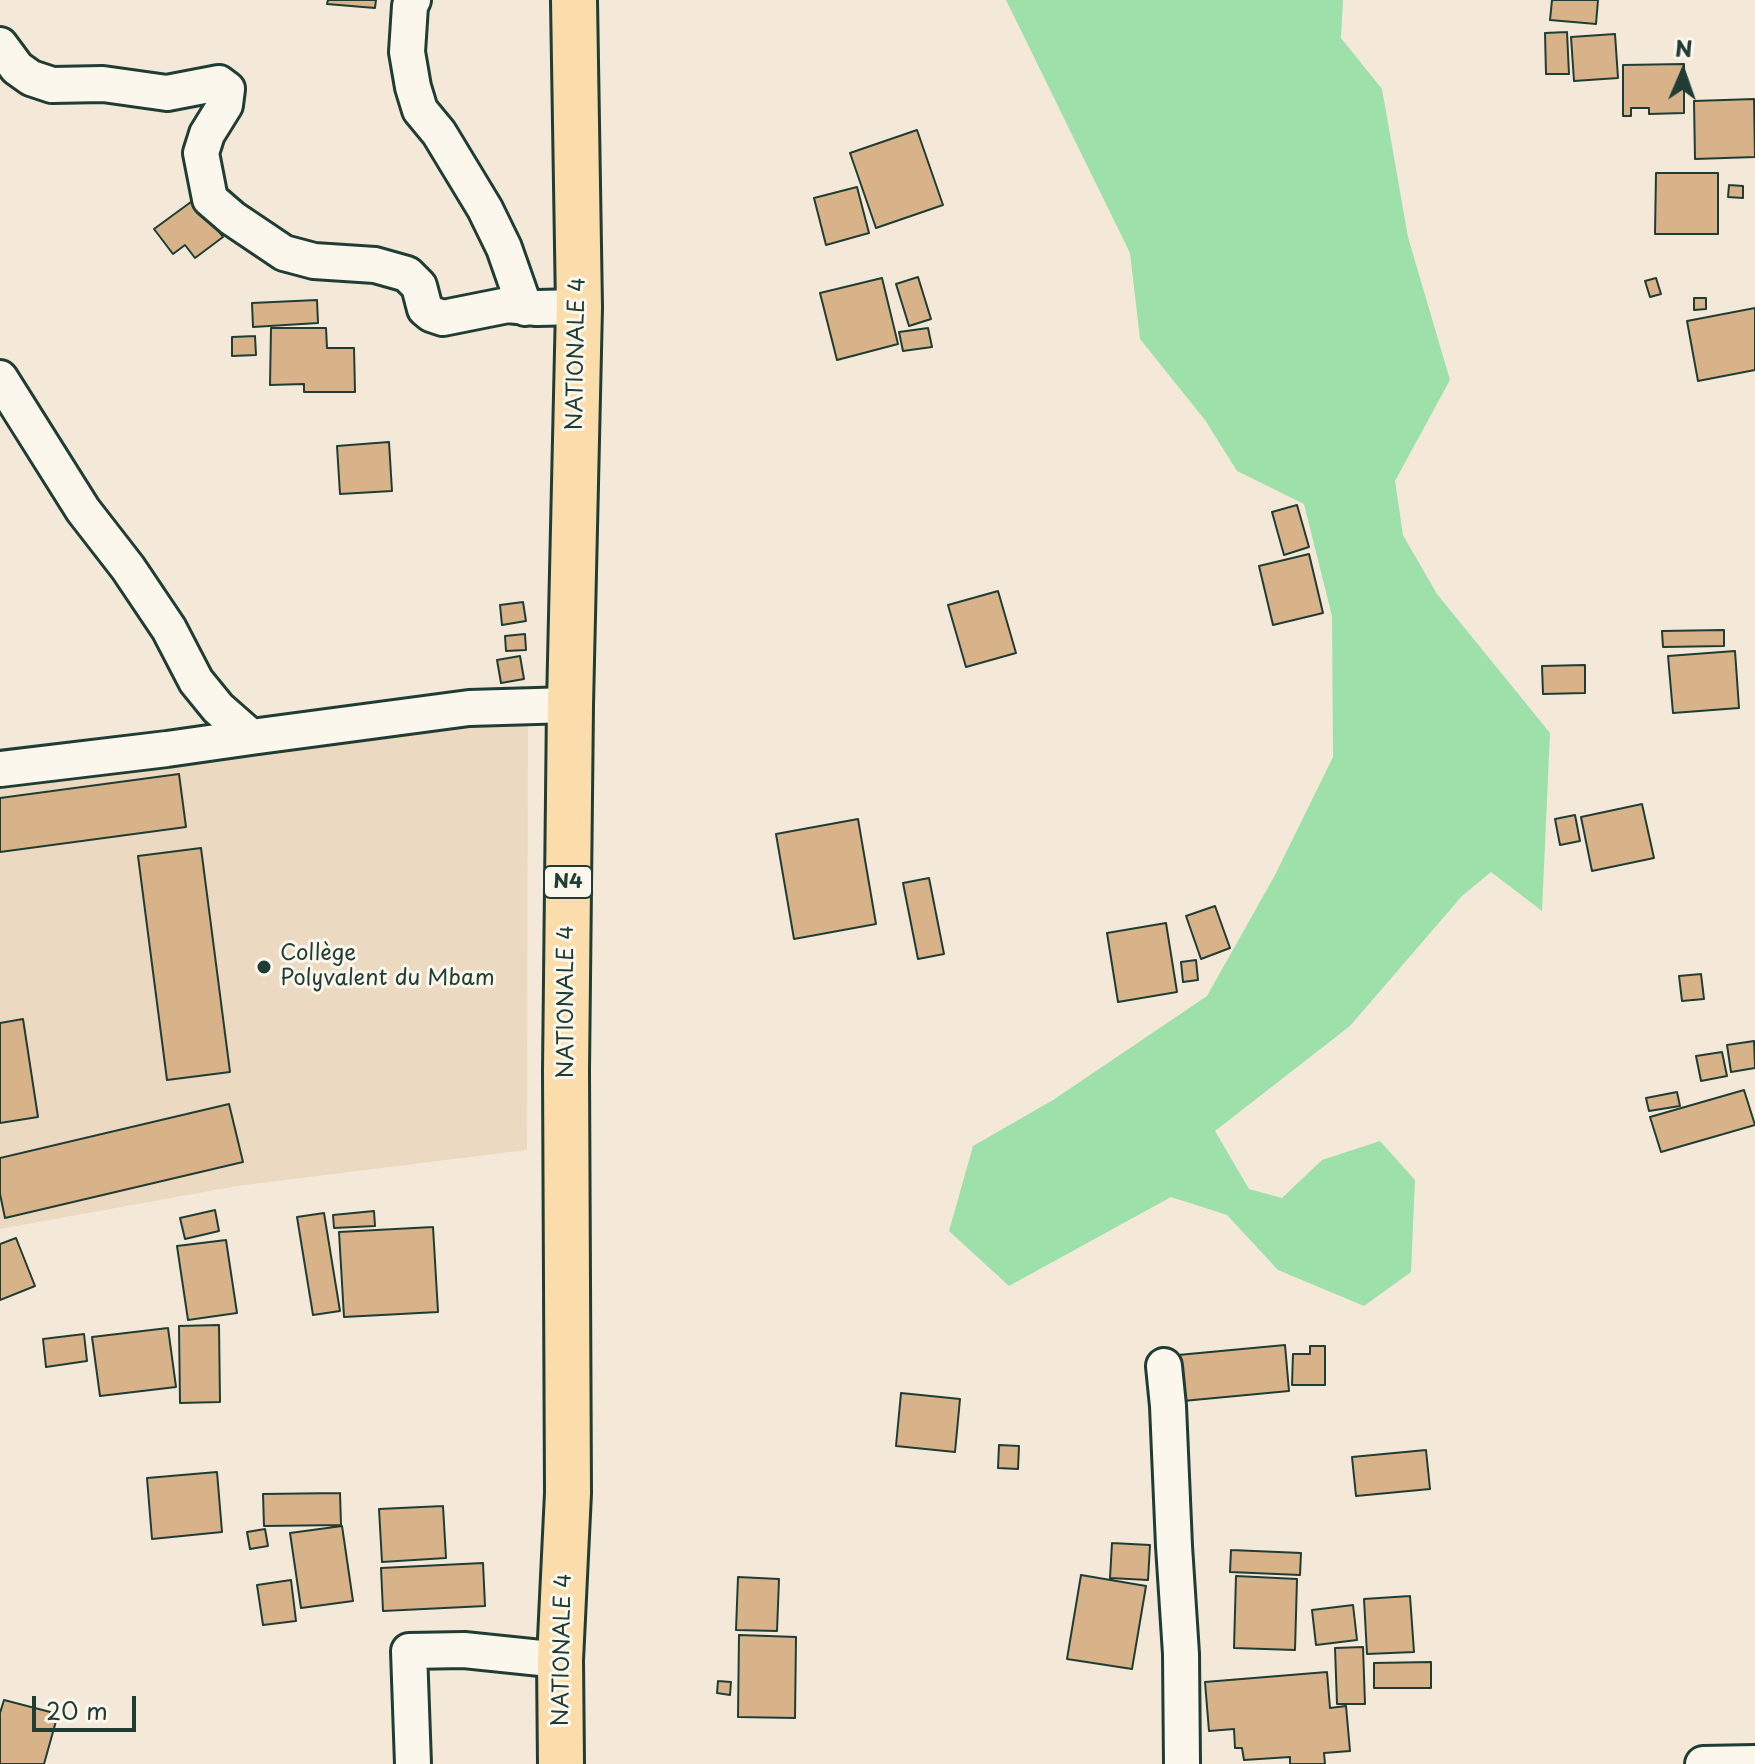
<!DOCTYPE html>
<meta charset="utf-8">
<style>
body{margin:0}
#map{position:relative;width:1755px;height:1764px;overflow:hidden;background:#f4e9d8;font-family:"Playpen Sans",sans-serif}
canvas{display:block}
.north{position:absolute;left:1643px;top:32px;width:80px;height:80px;-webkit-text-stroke:6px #fbf7ec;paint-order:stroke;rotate:2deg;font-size:22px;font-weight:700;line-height:32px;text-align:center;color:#1f3d34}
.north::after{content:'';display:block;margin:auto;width:28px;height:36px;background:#1f3d34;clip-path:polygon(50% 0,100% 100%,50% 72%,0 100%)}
.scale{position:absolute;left:32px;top:1696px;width:104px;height:36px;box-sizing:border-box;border:4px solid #1f3d34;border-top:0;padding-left:10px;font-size:24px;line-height:28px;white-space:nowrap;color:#1f3d34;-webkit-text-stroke:6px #fbf7ec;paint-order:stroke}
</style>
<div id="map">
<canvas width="1755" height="1764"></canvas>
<div class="north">N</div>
<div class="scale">20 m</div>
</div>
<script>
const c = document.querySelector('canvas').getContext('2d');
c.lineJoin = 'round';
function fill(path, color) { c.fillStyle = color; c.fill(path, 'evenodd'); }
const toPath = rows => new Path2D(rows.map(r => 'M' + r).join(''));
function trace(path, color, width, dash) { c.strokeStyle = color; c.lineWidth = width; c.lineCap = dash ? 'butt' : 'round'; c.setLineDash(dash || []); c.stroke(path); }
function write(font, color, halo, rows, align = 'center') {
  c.font = font + ' "Playpen Sans",sans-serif'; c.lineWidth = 6; c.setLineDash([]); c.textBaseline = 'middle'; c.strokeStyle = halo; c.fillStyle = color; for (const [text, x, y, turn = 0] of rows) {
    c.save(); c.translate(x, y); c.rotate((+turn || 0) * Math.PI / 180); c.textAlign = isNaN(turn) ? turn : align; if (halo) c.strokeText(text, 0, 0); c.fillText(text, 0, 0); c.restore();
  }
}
fill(toPath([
 [528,721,527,1150,237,1186,0,1229,0,784,391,729]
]), '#ecd9c1');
fill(toPath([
 [1006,0,1343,0,1341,38,1382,89,1408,237,1450,380,1395,481,1403,535,1437,594,1550,733,1542,911,1491,872,1462,896,1350,1026,1215,1131,1249,1189,1282,1198,1322,1160,1380,1141,1415,1180,1411,1272,1364,1306,1278,1270,1227,1215,1171,1197,1009,1286,949,1231,973,1146,1053,1100,1207,996,1275,875,1333,757,1332,616,1304,504,1237,471,1205,420,1140,339,1130,253]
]), '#9ee0aa');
const building = toPath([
 [328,0,376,0,375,8,327,4,328,0],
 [1552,0,1598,0,1596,24,1550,20,1552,0],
 [1567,32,1569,74,1546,74,1545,33,1567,32],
 [1615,34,1618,78,1574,81,1571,37,1615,34],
 [1684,64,1684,113,1649,114,1649,108,1631,108,1631,116,1623,116,1623,65,1684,64],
 [1754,99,1755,157,1695,159,1694,101,1754,99],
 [917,130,943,205,876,228,850,153,917,130],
 [1656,173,1718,173,1718,234,1655,234,1656,173],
 [1729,185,1743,186,1743,198,1728,197,1729,185],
 [857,187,869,233,826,245,814,198,857,187],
 [195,199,223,237,195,258,185,245,173,254,154,229,195,199],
 [918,277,931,319,909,326,896,284,918,277],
 [882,278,898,344,837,360,820,293,882,278],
 [1656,278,1661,294,1650,297,1645,281,1656,278],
 [1694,298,1706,298,1706,309,1694,310,1694,298],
 [317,300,318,323,253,327,252,303,317,300],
 [1755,308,1755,370,1698,381,1687,321,1755,308],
 [271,328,326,328,327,348,354,348,355,392,304,392,304,384,270,385,271,328],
 [928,328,932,347,903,351,899,332,928,328],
 [255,336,256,355,232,356,232,337,255,336],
 [389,442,392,491,340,494,337,446,389,442],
 [1297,505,1309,547,1284,555,1272,512,1297,505],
 [1309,554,1323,613,1273,625,1259,566,1309,554],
 [998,591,1016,653,966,667,948,605,998,591],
 [523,602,526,621,502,625,500,605,523,602],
 [1724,630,1724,646,1663,647,1662,631,1724,630],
 [525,634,526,650,506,651,505,636,525,634],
 [1735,651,1739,708,1673,713,1668,656,1735,651],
 [520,656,524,679,501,683,497,660,520,656],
 [1585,665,1585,693,1543,694,1542,666,1585,665],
 [179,774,186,827,0,852,0,798,179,774],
 [1642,804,1654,858,1592,871,1581,817,1642,804],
 [1575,815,1580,841,1560,845,1555,819,1575,815],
 [858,819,876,924,794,939,776,834,858,819],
 [201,848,230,1072,167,1080,138,856,201,848],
 [929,878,944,954,918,959,903,883,929,878],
 [1215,906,1230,948,1201,959,1186,916,1215,906],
 [1166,923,1177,992,1118,1002,1107,933,1166,923],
 [1196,960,1198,980,1183,982,1181,962,1196,960],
 [1701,974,1704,999,1682,1001,1679,976,1701,974],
 [23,1019,38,1117,0,1123,0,1023,23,1019],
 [1754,1041,1755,1068,1731,1072,1727,1045,1754,1041],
 [1722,1052,1727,1076,1701,1081,1696,1056,1722,1052],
 [1744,1090,1755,1125,1661,1152,1650,1117,1744,1090],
 [1677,1092,1680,1106,1649,1111,1646,1098,1677,1092],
 [229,1104,243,1162,5,1218,0,1194,0,1158,229,1104],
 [215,1210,219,1231,185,1239,180,1218,215,1210],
 [374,1211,375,1226,334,1228,333,1215,374,1211],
 [324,1213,340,1311,313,1315,297,1217,324,1213],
 [433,1227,438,1312,344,1317,339,1232,433,1227],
 [16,1238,35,1286,0,1300,0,1244,16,1238],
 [226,1240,237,1313,188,1320,177,1246,226,1240],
 [219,1325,220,1402,180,1403,179,1326,219,1325],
 [168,1328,176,1387,100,1396,92,1337,168,1328],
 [84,1334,87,1361,46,1367,43,1339,84,1334],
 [1285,1345,1289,1391,1183,1401,1178,1355,1285,1345],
 [1310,1346,1325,1346,1325,1385,1292,1385,1293,1354,1310,1354,1310,1346],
 [901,1393,960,1399,955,1452,896,1446,901,1393],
 [999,1445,1019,1446,1018,1469,998,1468,999,1445],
 [1426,1450,1430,1489,1356,1496,1352,1457,1426,1450],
 [217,1472,222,1532,152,1539,147,1478,217,1472],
 [340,1493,341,1525,264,1526,263,1494,340,1493],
 [443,1506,446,1558,382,1562,379,1509,443,1506],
 [342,1526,353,1601,301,1608,290,1533,342,1526],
 [265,1529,268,1546,250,1549,247,1532,265,1529],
 [1112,1543,1150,1545,1148,1580,1110,1578,1112,1543],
 [1231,1550,1301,1553,1300,1575,1230,1572,1231,1550],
 [483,1563,485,1606,383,1611,381,1568,483,1563],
 [1081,1575,1146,1586,1132,1669,1067,1659,1081,1575],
 [1236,1576,1297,1579,1295,1650,1234,1648,1236,1576],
 [738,1577,779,1579,777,1631,736,1630,738,1577],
 [291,1580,296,1621,263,1625,257,1585,291,1580],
 [1410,1596,1414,1652,1367,1654,1364,1599,1410,1596],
 [1353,1605,1357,1640,1316,1645,1312,1610,1353,1605],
 [739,1635,796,1637,795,1718,738,1717,739,1635],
 [1363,1647,1365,1704,1337,1704,1335,1648,1363,1647],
 [1431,1662,1431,1688,1374,1688,1374,1663,1431,1662],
 [1327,1672,1330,1708,1346,1706,1350,1751,1324,1753,1325,1764,1290,1764,1290,1757,1244,1760,1242,1748,1235,1748,1234,1729,1209,1731,1205,1682,1327,1672],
 [718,1681,731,1682,730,1695,717,1693,718,1681],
 [4,1700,58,1714,44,1764,0,1764,0,1713,4,1700]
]);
fill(building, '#d8b38a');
trace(building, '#1f3d34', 2);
const minor = toPath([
 [413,0,410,6,407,52,413,87,420,110,439,133,485,209,504,248,525,308],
 [0,45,17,68,31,78,52,85,103,84,167,93,219,83,227,89,225,105,207,134,201,153,210,199,232,218,284,253,314,261,375,265,407,274,419,286,425,309,431,314,443,318,508,305,537,308,579,307],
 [0,378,83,510,128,568,169,629,196,681,218,708,251,737,469,708,570,705],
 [0,769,167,749,251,737],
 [1164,1366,1168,1406,1174,1546,1181,1654,1182,1764],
 [413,1764,409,1651,464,1650,560,1660],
 [1703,1764,1755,1763]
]);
const trunk = toPath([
 [561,1764,560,1660,568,1493,566,1070,570,705,579,307,574,0]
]);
trace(minor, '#1f3d34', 40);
trace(trunk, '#1f3d34', 50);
trace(minor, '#fbf7ec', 34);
trace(trunk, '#fbddab', 44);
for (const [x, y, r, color] of [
 [264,967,8,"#1f3d34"]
]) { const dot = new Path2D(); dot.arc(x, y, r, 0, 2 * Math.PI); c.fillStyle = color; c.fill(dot); trace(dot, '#fbf7ec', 3); }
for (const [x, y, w] of [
 [568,882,48]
]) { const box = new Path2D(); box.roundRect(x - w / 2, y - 16, w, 32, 6); c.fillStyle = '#fbf7ec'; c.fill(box); trace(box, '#1f3d34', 2); }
write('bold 20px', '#1f3d34', null, [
 ["N4",568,882]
]);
write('22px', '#1f3d34', '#fbf7ec', [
 ["NATIONALE 4",577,354,-89],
 ["NATIONALE 4",567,1002,-90],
 ["NATIONALE 4",563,1650,-89]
]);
write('22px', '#1f3d34', '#fbf7ec', [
 ["Collège",280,954],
 ["Polyvalent du Mbam",280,979]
], 'left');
</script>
